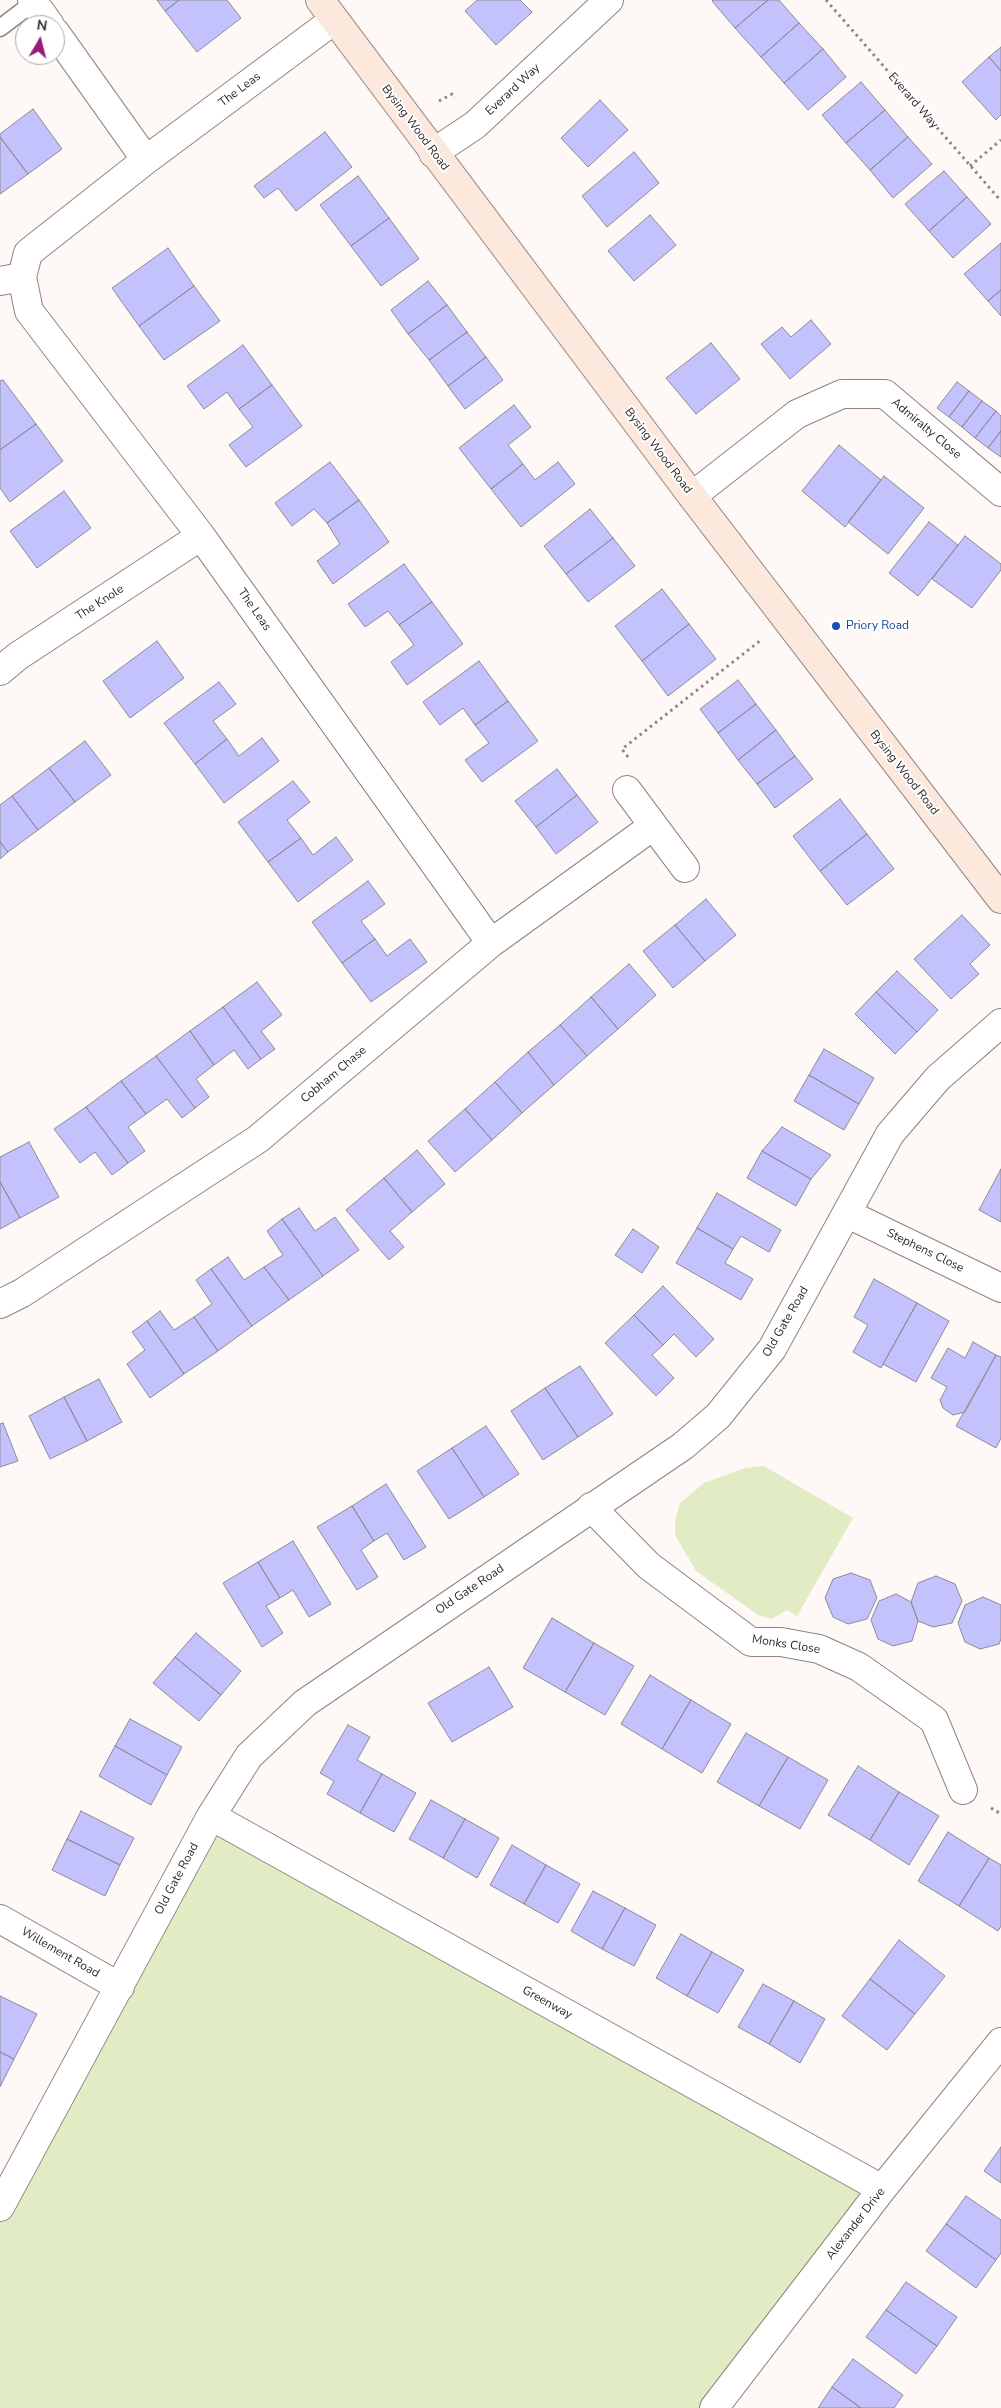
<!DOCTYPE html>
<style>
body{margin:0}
#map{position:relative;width:1001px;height:2408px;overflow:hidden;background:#fef9f7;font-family:"Nunito Sans",sans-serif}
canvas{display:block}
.north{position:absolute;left:15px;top:15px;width:50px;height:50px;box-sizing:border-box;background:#fff;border:1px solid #aba9a9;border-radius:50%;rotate:8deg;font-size:14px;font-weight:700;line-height:20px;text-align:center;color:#2e2927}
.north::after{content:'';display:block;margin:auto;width:18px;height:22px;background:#941d79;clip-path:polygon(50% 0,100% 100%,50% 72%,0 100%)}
</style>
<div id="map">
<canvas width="1001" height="2408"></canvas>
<div class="north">N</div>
</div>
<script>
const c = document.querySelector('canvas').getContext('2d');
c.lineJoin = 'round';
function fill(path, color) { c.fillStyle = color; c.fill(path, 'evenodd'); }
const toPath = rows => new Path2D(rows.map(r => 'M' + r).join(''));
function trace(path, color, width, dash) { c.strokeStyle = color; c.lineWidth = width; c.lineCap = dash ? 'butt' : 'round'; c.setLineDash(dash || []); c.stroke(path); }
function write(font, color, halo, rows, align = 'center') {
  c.font = font + ' "Nunito Sans",sans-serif'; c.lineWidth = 4; c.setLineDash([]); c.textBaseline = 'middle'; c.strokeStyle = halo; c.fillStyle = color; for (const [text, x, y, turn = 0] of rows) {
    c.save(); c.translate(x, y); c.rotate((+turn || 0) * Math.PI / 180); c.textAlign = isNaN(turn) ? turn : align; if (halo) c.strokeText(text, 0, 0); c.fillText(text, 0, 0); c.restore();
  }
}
fill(toPath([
 [764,1466,853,1518,797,1616,787,1610,772,1619,758,1615,696,1571,675,1535,675,1521,680,1503,704,1483,745,1468],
 [211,1816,882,2189,705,2408,0,2408,0,2207]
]), '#e2ecc4');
const building = toPath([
 [157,0,179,0,165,11,157,0],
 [179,0,227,0,241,18,197,52,165,11,179,0],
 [477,0,520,0,532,12,496,45,465,11,477,0],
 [713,0,768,0,735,28,712,1,713,0],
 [768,0,779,0,799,23,761,57,735,28,768,0],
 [799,23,823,49,784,83,761,57,799,23],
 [1001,47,1001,71,989,57,1001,47],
 [823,49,846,77,808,110,784,83,823,49],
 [989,57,1001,71,1001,115,996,120,962,82,989,57],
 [861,82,885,110,846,143,822,115,861,82],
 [600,100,628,130,588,167,561,138,600,100],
 [33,109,62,149,28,174,0,137,0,134,33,109],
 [885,110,908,137,870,170,846,143,885,110],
 [325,132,352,167,296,211,278,188,264,198,254,186,325,132],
 [0,137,28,174,0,194,0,137],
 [908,137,932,164,893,198,870,170,908,137],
 [634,152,659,183,607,227,582,196,634,152],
 [944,171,967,197,929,231,905,204,944,171],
 [358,176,389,218,351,246,320,205,358,176],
 [967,197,991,224,953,258,929,231,967,197],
 [650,215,676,245,634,281,608,251,650,215],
 [389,218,419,259,381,286,351,246,389,218],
 [1001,243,1001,290,988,301,964,274,1001,243],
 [168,248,194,286,139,326,112,288,168,248],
 [428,281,447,305,408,334,391,310,428,281],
 [194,286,220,321,164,360,139,326,194,286],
 [1001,290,1001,316,988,301,1001,290],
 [447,305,467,332,429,360,408,334,447,305],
 [811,320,831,344,790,379,761,344,782,327,791,337,811,320],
 [467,332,486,357,448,386,429,360,467,332],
 [711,343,740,379,696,414,666,378,711,343],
 [243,345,272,385,239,409,227,392,204,409,187,386,243,345],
 [486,357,503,380,465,409,448,386,486,357],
 [3,380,36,424,0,450,0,381,3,380],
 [957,382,969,391,949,417,937,408,957,382],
 [272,385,302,426,246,467,229,445,253,427,239,409,272,385],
 [969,391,982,401,962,427,949,417,969,391],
 [982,401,996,411,975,438,962,427,982,401],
 [514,405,531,427,508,445,523,464,491,489,459,448,514,405],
 [996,411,1001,416,1001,431,988,448,975,438,996,411],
 [36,424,63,461,10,502,0,488,0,450,36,424],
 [1001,431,1001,457,988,448,1001,431],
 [839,445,881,480,845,527,802,491,839,445],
 [330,462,359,500,327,523,314,509,292,526,275,503,330,462],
 [558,462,575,484,521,527,491,489,523,464,535,480,558,462],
 [884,476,924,508,888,554,848,522,884,476],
 [64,491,91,528,37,568,10,531,64,491],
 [359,500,389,542,333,584,317,561,340,544,327,523,359,500],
 [590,509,613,538,566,574,544,546,590,509],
 [929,522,958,545,918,596,889,573,929,522],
 [965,536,1001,564,1001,570,972,608,932,579,965,536],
 [613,538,635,566,588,602,566,574,613,538],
 [404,564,432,602,399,625,388,611,365,627,348,604,404,564],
 [662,589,689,624,642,661,615,626,662,589],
 [432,602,463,644,407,685,391,662,414,645,399,625,432,602],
 [689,624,716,659,668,696,642,661,689,624],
 [157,641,184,678,130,718,103,681,157,641],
 [479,661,508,701,475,725,463,708,440,725,423,702,479,661],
 [738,680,756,704,718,733,700,709,738,680],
 [219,682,236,704,213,721,227,739,195,764,164,723,219,682],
 [508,701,538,741,482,782,465,760,489,743,475,725,508,701],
 [756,704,776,730,738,760,718,733,756,704],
 [776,730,795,756,757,784,738,760,776,730],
 [262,738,279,761,224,803,195,764,227,739,239,756,262,738],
 [85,741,111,775,75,802,49,768,85,741],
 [795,756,813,779,775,808,757,784,795,756],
 [49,768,75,802,38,830,12,796,49,768],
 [557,769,577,795,536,827,515,801,557,769],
 [293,781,310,802,287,820,301,838,268,862,238,822,293,781],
 [577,795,598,822,556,854,536,827,577,795],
 [12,796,38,830,8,852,0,842,0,805,12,796],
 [840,799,867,834,820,871,793,836,840,799],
 [867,834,894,869,847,905,820,871,867,834],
 [336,837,353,860,298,902,268,862,301,838,313,855,336,837],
 [0,842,8,852,0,859,0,842],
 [368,881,385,904,361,921,375,939,342,963,312,922,368,881],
 [706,899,736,935,705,961,675,925,706,899],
 [962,915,990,945,970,964,979,974,951,999,914,959,962,915],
 [675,925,705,961,673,988,643,951,675,925],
 [375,939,387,956,410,939,427,962,371,1002,342,963,375,939],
 [629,964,656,995,618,1029,591,997,629,964],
 [897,971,938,1010,917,1032,876,992,897,971],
 [257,982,282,1015,261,1031,275,1049,261,1059,223,1007,257,982],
 [876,992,917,1032,895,1054,855,1014,876,992],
 [591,997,618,1029,587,1056,560,1025,591,997],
 [223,1007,261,1059,248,1069,234,1050,214,1065,190,1031,223,1007],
 [560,1025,587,1056,554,1085,528,1052,560,1025],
 [190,1031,214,1065,196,1079,209,1097,195,1108,156,1056,190,1031],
 [824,1049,874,1078,859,1104,809,1075,824,1049],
 [528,1052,554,1085,522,1113,495,1082,528,1052],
 [156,1056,195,1108,182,1118,167,1099,146,1114,121,1081,156,1056],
 [809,1075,859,1104,844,1130,794,1101,809,1075],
 [121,1081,146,1114,128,1127,145,1151,128,1163,86,1107,121,1081],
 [495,1082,522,1113,492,1140,465,1109,495,1082],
 [86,1107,128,1163,112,1175,95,1152,80,1163,54,1129,86,1107],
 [465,1109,492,1140,455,1172,428,1141,465,1109],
 [782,1127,831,1155,811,1179,762,1151,782,1127],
 [29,1142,59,1197,20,1218,0,1182,0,1157,29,1142],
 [417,1150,445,1184,412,1212,384,1178,417,1150],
 [762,1151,811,1179,796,1206,747,1178,762,1151],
 [1001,1169,1001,1222,979,1210,1001,1169],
 [384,1178,412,1212,390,1231,404,1247,389,1260,346,1210,384,1178],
 [0,1182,20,1218,0,1229,0,1182],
 [717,1193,781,1230,769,1252,741,1236,733,1249,697,1228,717,1193],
 [299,1208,315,1231,335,1217,359,1250,323,1276,282,1219,299,1208],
 [282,1219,323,1276,289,1300,264,1267,283,1255,267,1231,282,1219],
 [697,1228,733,1249,725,1263,753,1279,741,1300,676,1263,697,1228],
 [633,1229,659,1247,642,1273,615,1255,633,1229],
 [228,1257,244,1280,264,1267,289,1300,252,1326,211,1269,228,1257],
 [211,1269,252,1326,218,1351,194,1317,212,1304,196,1280,211,1269],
 [874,1279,917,1303,881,1368,853,1352,868,1325,854,1317,874,1279],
 [663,1286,714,1339,696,1357,674,1334,663,1345,634,1315,663,1286],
 [917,1303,949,1321,916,1382,883,1364,917,1303],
 [160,1311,174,1330,194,1317,218,1351,184,1374,147,1321,160,1311],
 [634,1315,663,1345,652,1355,674,1378,656,1396,605,1343,634,1315],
 [147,1321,184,1374,150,1398,127,1364,145,1350,132,1332,147,1321],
 [973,1342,996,1355,965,1412,953,1415,943,1408,940,1400,947,1387,931,1378,948,1348,965,1358,973,1342],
 [996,1355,1001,1357,1001,1438,996,1448,956,1426,996,1355],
 [580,1366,613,1414,578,1437,545,1388,580,1366],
 [99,1379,122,1422,87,1441,64,1397,99,1379],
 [545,1388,578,1437,543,1460,511,1411,545,1388],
 [64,1397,87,1441,50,1459,29,1416,64,1397],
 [3,1423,18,1461,0,1467,0,1424,3,1423],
 [486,1426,519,1474,484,1497,452,1448,486,1426],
 [452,1448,484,1497,449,1519,417,1471,452,1448],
 [386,1484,426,1547,404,1560,387,1533,374,1541,352,1506,386,1484],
 [352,1506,374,1541,361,1550,378,1577,357,1590,317,1527,352,1506],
 [293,1541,331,1604,309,1617,293,1590,280,1598,258,1562,293,1541],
 [258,1562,280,1598,266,1606,283,1633,262,1647,223,1583,258,1562],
 [851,1573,870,1580,877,1598,867,1619,848,1624,833,1617,825,1598,833,1579,851,1573],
 [936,1576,955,1584,962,1601,952,1623,933,1627,918,1621,911,1602,918,1583,936,1576],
 [896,1594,911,1602,918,1621,912,1641,893,1646,878,1639,871,1620,879,1601,896,1594],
 [983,1597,1001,1605,1001,1639,999,1644,980,1649,965,1642,958,1623,965,1605,983,1597],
 [552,1618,594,1643,565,1692,523,1668,552,1618],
 [196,1633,241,1671,221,1695,175,1657,196,1633],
 [594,1643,634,1666,605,1715,565,1692,594,1643],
 [175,1657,221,1695,199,1721,153,1683,175,1657],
 [489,1667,513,1707,452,1742,428,1703,489,1667],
 [650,1675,691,1700,662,1749,621,1724,650,1675],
 [691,1700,731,1724,702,1773,662,1749,691,1700],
 [130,1719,182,1747,167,1775,115,1746,130,1719],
 [348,1725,370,1737,357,1760,382,1774,360,1813,327,1794,334,1781,320,1773,348,1725],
 [746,1733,788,1757,759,1806,717,1782,746,1733],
 [115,1746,167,1775,151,1805,99,1776,115,1746],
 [788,1757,828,1780,800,1829,759,1806,788,1757],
 [858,1766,899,1792,870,1840,828,1815,858,1766],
 [382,1774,416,1793,394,1832,360,1813,382,1774],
 [899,1792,939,1816,909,1865,870,1840,899,1792],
 [431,1800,465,1819,443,1858,409,1839,431,1800],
 [81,1811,134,1838,120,1865,67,1839,81,1811],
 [465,1819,499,1838,477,1878,443,1858,465,1819],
 [948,1832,989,1858,959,1906,918,1881,948,1832],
 [67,1839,120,1865,105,1896,52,1870,67,1839],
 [512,1845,546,1865,524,1904,490,1885,512,1845],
 [989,1858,1001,1865,1001,1926,998,1931,959,1906,989,1858],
 [546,1865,580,1884,558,1923,524,1904,546,1865],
 [593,1891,625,1908,602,1949,571,1931,593,1891],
 [625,1908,656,1925,634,1966,602,1949,625,1908],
 [681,1934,712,1952,687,1996,656,1978,681,1934],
 [899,1940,945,1976,915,2014,870,1979,899,1940],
 [712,1952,744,1970,718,2013,687,1996,712,1952],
 [870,1979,915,2014,887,2050,842,2016,870,1979],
 [763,1984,794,2001,769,2044,738,2027,763,1984],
 [0,1996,37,2014,14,2059,0,2052,0,1996],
 [794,2001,825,2019,800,2063,769,2044,794,2001],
 [0,2052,14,2059,0,2087,0,2052],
 [1001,2147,1001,2183,984,2171,1001,2147],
 [966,2196,1001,2220,1001,2253,996,2260,946,2224,966,2196],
 [946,2224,996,2260,976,2288,926,2251,946,2224],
 [906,2282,957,2317,937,2346,886,2310,906,2282],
 [886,2310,937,2346,916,2374,866,2337,886,2310],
 [853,2359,903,2395,894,2408,861,2408,832,2387,853,2359],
 [832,2387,861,2408,818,2408,832,2387]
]);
fill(building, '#c4c2fc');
trace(building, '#8b8b96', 1);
const lane = toPath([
 [0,28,34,2]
]);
const street = toPath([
 [32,0,50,25],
 [334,20,146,160,28,253,22,277,29,311,201,536,491,943],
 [55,32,146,160],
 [433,153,475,125,609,0],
 [0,281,22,277],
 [692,496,797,414,842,394,885,394,1001,492],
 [0,671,18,656,201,536],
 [627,790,685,868],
 [848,1214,1001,1288],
 [0,1304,22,1293,258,1139,491,943,653,826],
 [591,1507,649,1566,751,1642,781,1642,819,1649,859,1667,934,1720,963,1790],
 [211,1816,882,2189],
 [0,1919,120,1987],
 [0,2207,211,1816,249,1756,305,1703,683,1446,718,1416,772,1349,890,1134,938,1078,1001,1023],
 [714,2408,882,2189,1001,2042]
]);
const secondary = toPath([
 [320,0,692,496,1001,899]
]);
trace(lane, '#8f847e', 19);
trace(street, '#8f847e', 30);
trace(secondary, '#8f847e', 30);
trace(toPath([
 [826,0,1001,201],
 [439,101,452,94,455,98],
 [970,166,1001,140],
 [628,757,622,749,761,640],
 [991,1808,1001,1814]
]), '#8c8785', 3, [2.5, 4]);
trace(lane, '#fff', 16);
trace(street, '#fff', 28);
trace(secondary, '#fde8dd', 28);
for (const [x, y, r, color] of [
 [836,626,5,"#1a4fb4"]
]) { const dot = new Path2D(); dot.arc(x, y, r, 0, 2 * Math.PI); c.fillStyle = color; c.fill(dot); trace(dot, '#fff', 2); }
write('12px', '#2e2927', '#fff', [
 ["The Leas",240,90,-37],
 ["Everard Way",513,90,-43],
 ["Everard Way",913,101,49],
 ["Bysing Wood Road",415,128,53],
 ["Admiralty Close",926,429,40],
 ["Bysing Wood Road",658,451,53],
 ["The Knole",100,603,-33],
 ["The Leas",254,610,55],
 ["Bysing Wood Road",904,773,52],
 ["Cobham Chase",334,1075,-40],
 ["Stephens Close",925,1251,26],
 ["Old Gate Road",786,1322,-60],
 ["Old Gate Road",470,1590,-34],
 ["Monks Close",786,1645,9],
 ["Old Gate Road",177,1879,-62],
 ["Willement Road",60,1953,30],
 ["Greenway",547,2003,29],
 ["Alexander Drive",856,2224,-52]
]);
write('12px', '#164399', '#fff', [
 ["Priory Road",846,626]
], 'left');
</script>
